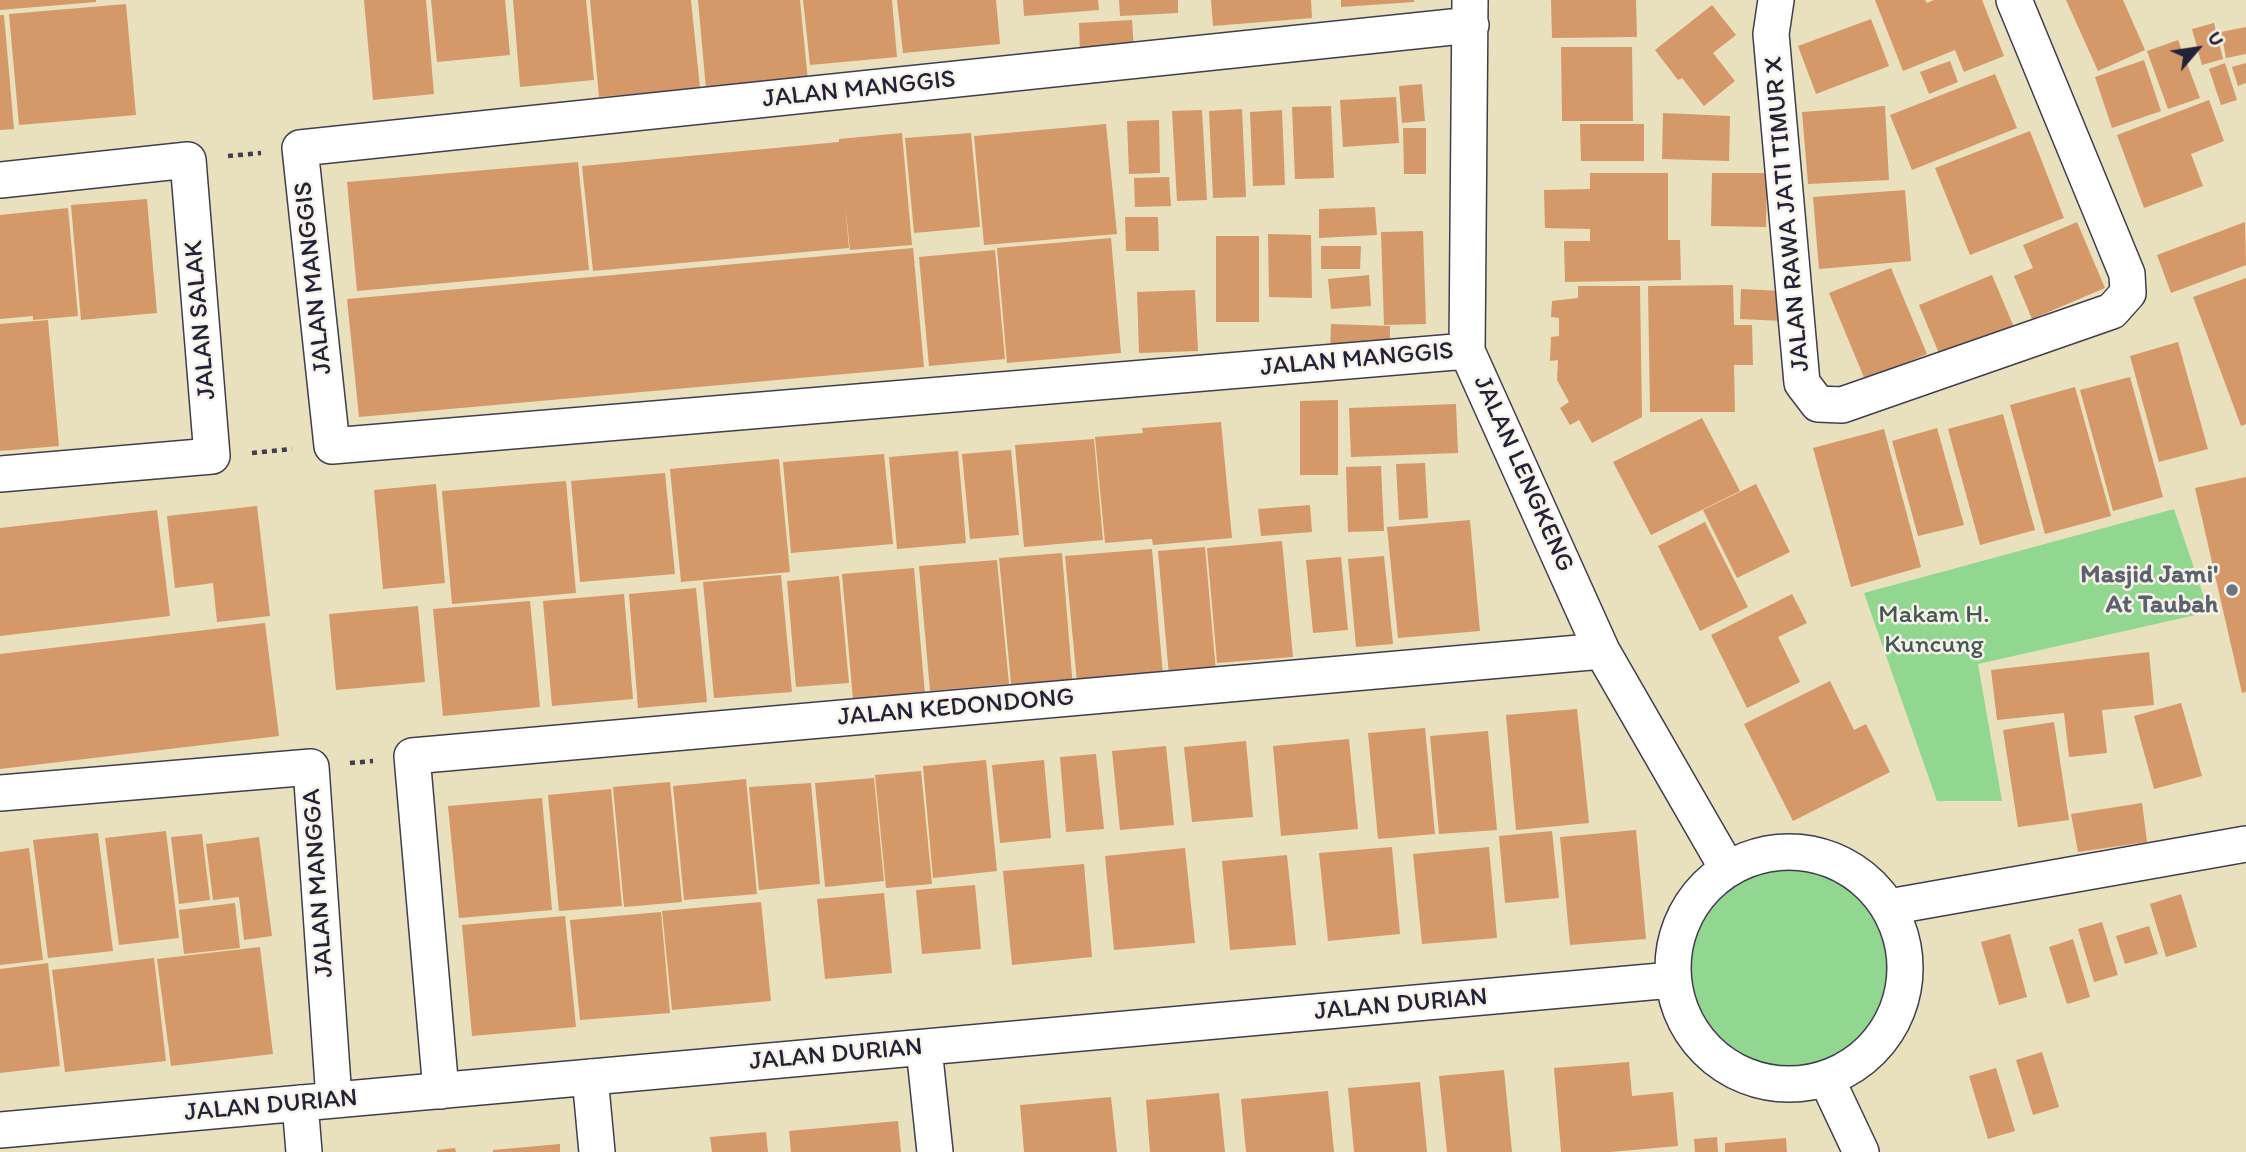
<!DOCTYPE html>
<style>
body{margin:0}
#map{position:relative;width:2246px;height:1152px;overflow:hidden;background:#e9e0bd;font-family:Itim,sans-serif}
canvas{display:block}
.north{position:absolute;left:2162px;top:14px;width:70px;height:70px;-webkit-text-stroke:5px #f7f3e8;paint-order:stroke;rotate:61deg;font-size:19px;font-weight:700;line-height:28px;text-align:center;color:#22223b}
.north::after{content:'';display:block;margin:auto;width:24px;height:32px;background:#22223b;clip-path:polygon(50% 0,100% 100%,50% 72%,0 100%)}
</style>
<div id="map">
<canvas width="2246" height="1152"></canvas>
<div class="north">U</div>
</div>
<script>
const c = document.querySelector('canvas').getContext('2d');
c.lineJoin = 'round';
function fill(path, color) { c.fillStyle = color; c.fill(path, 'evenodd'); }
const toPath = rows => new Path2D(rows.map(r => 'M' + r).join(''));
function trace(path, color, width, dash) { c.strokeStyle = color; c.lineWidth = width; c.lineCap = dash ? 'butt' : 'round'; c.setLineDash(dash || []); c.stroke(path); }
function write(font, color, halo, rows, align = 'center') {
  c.font = font + ' Itim,sans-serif'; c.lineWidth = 5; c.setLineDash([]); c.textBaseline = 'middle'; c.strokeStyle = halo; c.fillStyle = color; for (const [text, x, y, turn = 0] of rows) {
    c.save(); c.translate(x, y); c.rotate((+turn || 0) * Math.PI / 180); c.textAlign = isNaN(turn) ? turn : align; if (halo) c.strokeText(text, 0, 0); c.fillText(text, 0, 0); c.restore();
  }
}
fill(toPath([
 [2174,509,2209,612,1978,664,2002,801,1937,801,1864,593],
 '1673 968a116 116 0 1 1 232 0a116 116 0 1 1-232 0Z'
]), '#91d790');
fill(toPath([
 [0,0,96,0,96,2,0,10],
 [364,0,426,0,434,94,373,100],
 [431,0,505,0,510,55,437,62],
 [513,0,586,0,594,80,520,87],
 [590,0,691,0,700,88,599,97],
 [698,0,800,0,808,81,706,89],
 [803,0,892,0,897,57,810,65],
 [897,0,996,0,1000,44,903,53],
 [1023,0,1098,0,1099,10,1024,16],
 [1119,0,1178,0,1178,13,1120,16],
 [1211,0,1311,0,1312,18,1213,26],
 [1341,0,1414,0,1414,2,1341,7],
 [1551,0,1636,0,1637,37,1552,38],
 [1875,0,1925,0,1927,3,1934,0,1982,0,2004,56,1964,72,1955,50,1903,71],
 [2066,0,2123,0,2145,50,2098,71],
 [126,4,136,115,19,125,9,14],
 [1712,5,1736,35,1713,53,1735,81,1704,106,1682,78,1678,80,1655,50],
 [0,15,4,15,14,129,0,130],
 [1871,19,1889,66,1816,94,1798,46],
 [1132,20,1134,50,1080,53,1079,23],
 [2214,23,2223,59,2202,65,2192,29],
 [2246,27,2246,54,2226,58,2221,32],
 [2178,40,2200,98,2168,109,2147,51],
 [1561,47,1632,47,1633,121,1562,121],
 [2144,60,2161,111,2112,128,2095,77],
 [1950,61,1958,82,1929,94,1920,72],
 [2225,63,2237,100,2221,105,2209,69],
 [2246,63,2246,83,2238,86,2232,67],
 [1995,74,2017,128,1912,170,1890,115],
 [1422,84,1425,121,1402,123,1399,86],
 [1396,97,1399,143,1343,147,1340,100],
 [2209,100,2224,141,2191,154,2203,186,2144,208,2117,135],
 [1331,106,1334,178,1295,179,1292,107],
 [1885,106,1889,180,1808,184,1802,112],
 [1242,109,1246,197,1213,198,1209,111],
 [1202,110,1207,200,1177,201,1172,111],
 [1282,110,1285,185,1253,186,1250,112],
 [1663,113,1730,116,1729,161,1662,159],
 [1159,120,1160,173,1129,174,1127,121],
 [1106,124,1117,234,984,245,974,136],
 [1580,124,1644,124,1644,161,1581,161],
 [1403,128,1426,128,1426,174,1404,174],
 [2030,131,2064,218,1970,255,1935,168],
 [902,133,912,245,850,250,845,203,849,248,593,271,582,166,839,142,839,139],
 [971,133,980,227,914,233,905,138],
 [578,162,589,270,357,291,347,182],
 [1590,173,1668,173,1668,240,1680,240,1681,280,1565,282,1564,241,1590,241,1590,229,1545,228,1544,190,1590,189],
 [1712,173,1767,173,1766,227,1711,226],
 [1169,177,1171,206,1135,207,1134,178],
 [1905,190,1911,261,1819,269,1813,197],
 [147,199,157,313,81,320,71,205],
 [1375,207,1377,235,1319,238,1319,209],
 [68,208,78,316,33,320,33,316,0,319,0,215],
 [1125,217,1158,217,1159,251,1126,251],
 [2077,222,2105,288,2032,319,2014,276,2033,268,2023,245],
 [2245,222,2246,265,2171,293,2157,255],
 [1423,231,1426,324,1384,325,1381,232],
 [1268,234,1311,235,1312,298,1269,297],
 [1216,236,1259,236,1259,322,1216,322],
 [1111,238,1121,353,1007,363,997,248],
 [1321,246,1361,246,1360,269,1321,269],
 [913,248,924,367,359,417,347,299],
 [995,250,1005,359,929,366,919,257],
 [1891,268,1927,354,1865,380,1829,293],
 [1369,275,1371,306,1331,309,1328,279],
 [1992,275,2016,332,1943,363,1919,305],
 [2246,278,2246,424,2241,426,2193,297],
 [1733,285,1734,325,1752,325,1753,365,1734,365,1735,412,1650,412,1648,286],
 [1578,286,1640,286,1642,417,1592,443,1579,420,1570,425,1560,408,1569,402,1557,380,1558,360,1550,361,1551,337,1559,336,1559,318,1551,317,1552,301,1578,298],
 [1741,289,1783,291,1783,321,1740,319],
 [1195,290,1198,351,1139,353,1137,292],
 [48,320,59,446,0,451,0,324],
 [1331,324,1390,326,1390,355,1330,352],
 [2178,342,2208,449,2159,462,2130,356],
 [2130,377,2163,497,2113,511,2080,390],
 [2075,387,2111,516,2045,534,2010,405],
 [1338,400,1338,475,1300,475,1300,401],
 [1456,404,1458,453,1351,457,1349,408],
 [2003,414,2035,530,1980,545,1948,429],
 [1702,418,1740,491,1651,535,1613,462],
 [1221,422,1232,538,1153,545,1152,539,1105,543,1095,437,1143,433,1142,428],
 [1937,428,1964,525,1918,536,1892,441],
 [1884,429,1921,567,1851,587,1813,448],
 [1094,439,1103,540,1024,547,1015,445],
 [1011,450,1019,535,970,539,962,454],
 [958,451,966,543,897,549,889,457],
 [884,454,893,544,791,553,783,462],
 [779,459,790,572,681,582,670,469],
 [1425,463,1428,518,1399,520,1396,464],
 [1381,466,1384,531,1348,532,1346,467],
 [665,473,675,574,580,582,571,481],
 [2246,477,2246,692,2242,693,2195,488],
 [566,481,576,593,452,604,442,491],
 [436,484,445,583,383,589,374,490],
 [1756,484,1790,552,1737,578,1703,510],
 [1310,505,1312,532,1261,536,1258,509],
 [257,506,270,616,217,622,213,583,175,588,167,516],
 [157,510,170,616,0,636,0,528],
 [1470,520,1480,631,1398,638,1387,527],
 [1705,522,1748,607,1700,631,1658,546],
 [1282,541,1293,657,1217,663,1207,548],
 [1205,547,1216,672,1169,676,1158,551],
 [1152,549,1163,675,1077,682,1065,556],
 [1062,553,1073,688,1012,693,999,558],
 [1384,556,1393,644,1356,647,1348,559],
 [1341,557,1348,630,1313,633,1306,560],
 [997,560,1009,684,930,691,919,566],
 [914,568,925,694,853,700,842,574],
 [781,575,792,692,714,698,703,582],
 [839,576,849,683,796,687,787,581],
 [696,588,707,702,638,708,629,594],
 [624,594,633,699,552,706,543,601],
 [1792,594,1807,623,1778,637,1800,682,1747,708,1711,635],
 [530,601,540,707,443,716,433,609],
 [418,606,425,682,336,690,329,614],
 [265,623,279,736,0,769,0,654],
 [2149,652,2154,705,2102,710,2107,753,2069,757,2064,713,1997,720,1991,670],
 [1830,681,1854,730,1866,724,1890,772,1793,821,1744,724],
 [2181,703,2202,776,2154,789,2134,716],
 [1577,709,1589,823,1516,830,1506,715],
 [2054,722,2069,820,2018,827,2003,730],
 [1425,728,1435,834,1378,839,1368,733],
 [1488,731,1497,830,1439,834,1430,736],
 [1349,739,1358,829,1281,836,1273,746],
 [1246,741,1253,817,1192,822,1184,747],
 [1166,746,1174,825,1120,830,1112,751],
 [1096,754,1104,829,1066,832,1060,757],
 [986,760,997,871,933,878,923,766],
 [1044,760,1051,838,1000,843,992,765],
 [921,771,932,884,886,888,875,775],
 [874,778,884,881,825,887,815,783],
 [746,779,757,894,684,900,673,786],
 [670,782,682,902,624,907,613,787],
 [811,783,820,884,759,890,749,787],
 [611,789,622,906,559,911,548,795],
 [542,798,552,910,459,918,448,806],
 [2142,803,2147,842,2078,852,2071,814],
 [1636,830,1646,939,1570,945,1560,837],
 [166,831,179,938,119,945,105,838],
 [1552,831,1559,898,1505,903,1499,836],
 [98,833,113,951,48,958,33,840],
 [202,834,210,900,179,904,171,837],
 [259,837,272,936,244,940,239,897,213,900,206,844],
 [1392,847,1400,934,1328,941,1319,853],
 [1489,847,1497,938,1422,944,1413,854],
 [29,848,43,960,0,965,0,852],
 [1185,848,1195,943,1114,950,1105,856],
 [1287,855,1296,945,1230,950,1222,861],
 [1084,864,1092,957,1012,965,1003,871],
 [975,885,981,949,922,954,916,890],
 [884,893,892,973,825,979,817,899],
 [2181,894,2197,947,2166,957,2150,904],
 [761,902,771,1001,672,1010,662,911],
 [235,903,240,948,184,954,179,910],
 [661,912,670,1013,580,1020,570,920],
 [565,916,576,1027,472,1036,462,925],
 [2102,922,2118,975,2094,982,2078,929],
 [2149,926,2158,954,2125,964,2116,936],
 [2010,934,2027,997,1999,1005,1981,942],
 [2073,939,2090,997,2067,1004,2049,947],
 [260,947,273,1054,171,1066,157,959],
 [154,958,166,1061,65,1072,52,970],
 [48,963,60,1066,0,1073,0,969],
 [2042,1052,2059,1107,2033,1115,2016,1060],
 [1629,1062,1632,1096,1673,1092,1678,1146,1610,1152,1561,1152,1554,1068],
 [1996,1068,2015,1131,1988,1139,1969,1076],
 [1504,1070,1512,1152,1447,1152,1439,1076],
 [1420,1082,1427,1152,1354,1152,1348,1088],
 [1328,1091,1334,1152,1246,1152,1241,1099],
 [1219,1093,1225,1152,1150,1152,1146,1100],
 [1111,1097,1117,1152,1024,1152,1020,1105],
 [898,1121,901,1152,791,1152,789,1131],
 [766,1132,768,1152,712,1152,710,1137],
 [1717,1137,1718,1152,1695,1152,1694,1139],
 [1786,1138,1787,1152,1725,1152,1725,1143],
 [560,1144,560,1152,493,1152,493,1150],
 [455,1148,456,1152,437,1152,437,1150]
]), '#d59869');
const street = toPath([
 [1470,0,1467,351,1602,651,1727,868],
 [1776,0,1771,34,1802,383,1818,404,1842,405,2112,311,2128,293,2127,274,2014,0],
 [0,180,188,160,212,456,0,474],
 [1467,351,332,446,300,148,1471,25],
 [0,793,311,767,334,1100],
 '1673 968a116 116 0 1 1 232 0a116 116 0 1 1-232 0Z',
 [1889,907,2246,844],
 [924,1048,935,1152],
 [590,1077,597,1152],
 [1827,1080,1861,1152],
 [441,1091,412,756,1602,651],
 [300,1103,304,1152],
 [0,1130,1672,980]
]);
trace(street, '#403e4e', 38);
trace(toPath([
 [228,156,261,153],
 [252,453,292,449],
 [350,763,373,761]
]), '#403e4e', 4.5, [5, 5]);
trace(street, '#fff', 35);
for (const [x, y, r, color] of [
 [2232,590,7,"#6b7280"]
]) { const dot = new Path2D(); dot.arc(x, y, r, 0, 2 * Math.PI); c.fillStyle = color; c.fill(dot); trace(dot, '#f7f3e8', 2.5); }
write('26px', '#22223b', '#f7f3e8', [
 ["JALAN MANGGIS",859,90,-6],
 ["JALAN RAWA JATI TIMUR X",1788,214,-95],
 ["JALAN MANGGIS",314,278,-96],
 ["JALAN SALAK",201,320,-95],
 ["JALAN MANGGIS",1357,360,-5],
 ["JALAN LENGKENG",1523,474,66],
 ["JALAN KEDONDONG",956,708,-5],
 ["JALAN MANGGA",319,883,-94],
 ["JALAN DURIAN",1401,1005,-5],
 ["JALAN DURIAN",836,1055,-5],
 ["JALAN DURIAN",271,1106,-5]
]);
write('bold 26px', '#5b616d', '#f7f3e8', [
 ["Masjid Jami'",2218,575],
 ["At Taubah",2218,605]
], 'right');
write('26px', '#435854', '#f7f3e8', [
 ["Makam H.",1934,615],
 ["Kuncung",1934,645]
]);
</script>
